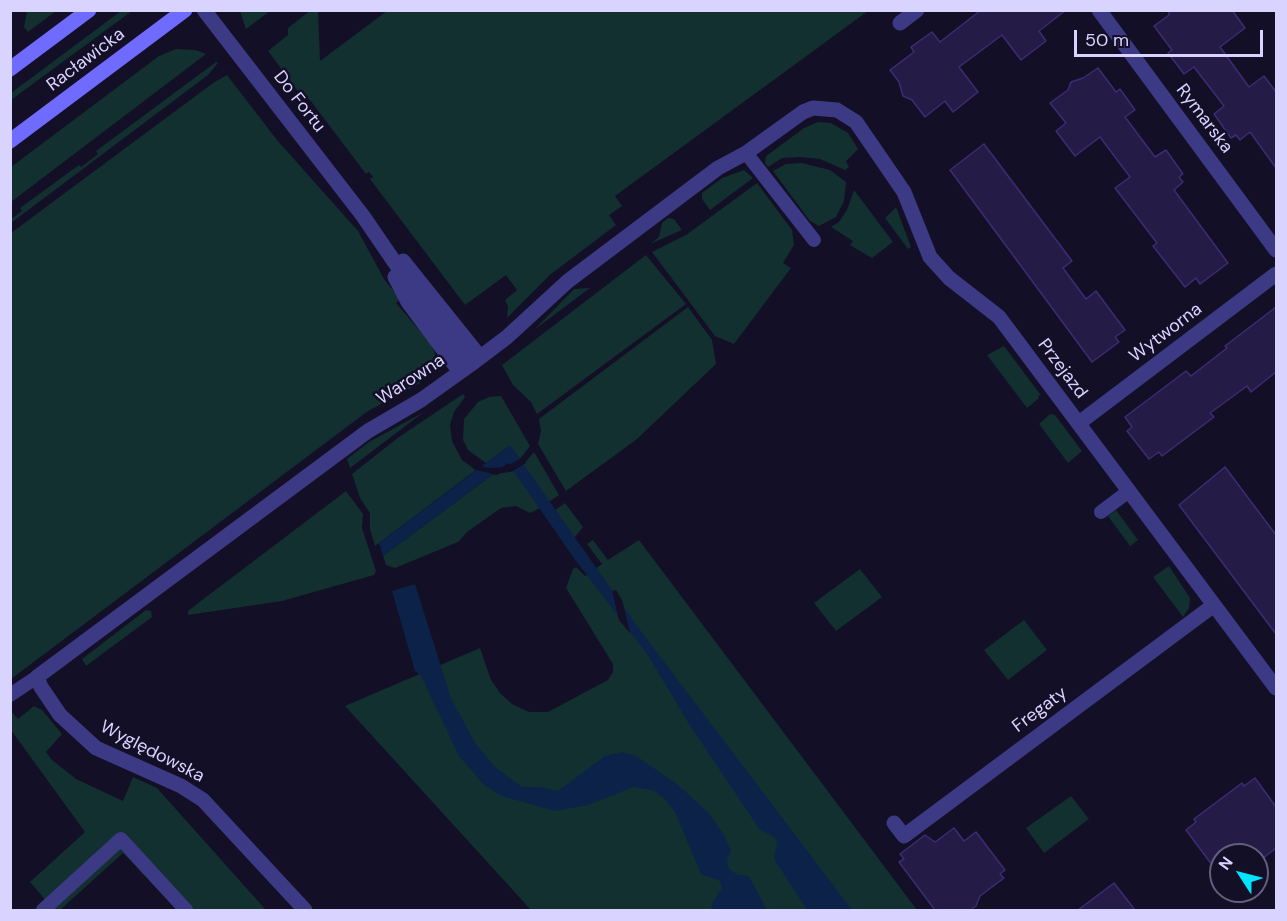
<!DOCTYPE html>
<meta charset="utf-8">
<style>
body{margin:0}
#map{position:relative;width:1287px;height:921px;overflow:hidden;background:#130f26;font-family:"DM Sans",sans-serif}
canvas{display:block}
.frame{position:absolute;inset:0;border:12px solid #d9d4ff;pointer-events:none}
.north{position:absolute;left:1209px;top:843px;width:60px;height:60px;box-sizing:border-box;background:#130f26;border:2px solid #625e7d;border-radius:50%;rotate:306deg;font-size:16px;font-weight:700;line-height:24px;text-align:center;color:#d9d4ff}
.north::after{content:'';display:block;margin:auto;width:21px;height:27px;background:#00e5ff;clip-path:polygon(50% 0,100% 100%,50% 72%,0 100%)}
.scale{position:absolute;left:1074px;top:30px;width:189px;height:27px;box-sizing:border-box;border:3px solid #d9d4ff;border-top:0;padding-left:8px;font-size:18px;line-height:21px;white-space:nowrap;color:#d9d4ff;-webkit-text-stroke:4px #130f26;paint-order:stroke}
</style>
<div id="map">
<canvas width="1287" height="921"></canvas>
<div class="frame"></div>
<div class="north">N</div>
<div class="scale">50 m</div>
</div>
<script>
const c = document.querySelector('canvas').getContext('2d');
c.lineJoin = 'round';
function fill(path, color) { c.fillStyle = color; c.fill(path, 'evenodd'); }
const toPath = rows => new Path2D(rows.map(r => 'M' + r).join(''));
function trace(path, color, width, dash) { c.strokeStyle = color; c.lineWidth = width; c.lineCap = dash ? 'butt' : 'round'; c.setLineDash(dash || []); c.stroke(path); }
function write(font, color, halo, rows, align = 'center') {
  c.font = font + ' "DM Sans",sans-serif'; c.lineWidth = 5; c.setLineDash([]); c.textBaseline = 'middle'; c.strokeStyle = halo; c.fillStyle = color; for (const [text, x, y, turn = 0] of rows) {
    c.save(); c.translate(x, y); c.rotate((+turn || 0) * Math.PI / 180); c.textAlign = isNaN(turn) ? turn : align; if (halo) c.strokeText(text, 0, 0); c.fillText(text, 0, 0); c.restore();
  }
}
fill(toPath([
 [311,10,318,11,320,61,387,11,868,11,615,196,622,206,609,215,616,225,551,274,507,318,508,306,505,300,517,290,506,275,465,305,370,179,373,177,369,172,366,174,310,100,303,98,268,51,288,35,288,28],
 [27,11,27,10,56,11,28,32,24,27],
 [121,11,132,11,11,100,11,93],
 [240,11,240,10,270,11,246,29],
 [176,49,195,50,206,54,11,202,11,167,159,56],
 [216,62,218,63,208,75,11,223,11,219,22,211,20,208,79,165,81,167,98,154,96,151],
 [227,75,277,140,358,231,384,279,400,299,396,303,432,345,435,354,431,370,419,384,368,411,11,679,11,233,213,83],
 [818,122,831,123,848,133,858,149,846,161,849,167,845,170,820,159,800,157,782,158,768,167,765,163,766,156,804,128],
 [802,163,830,170,846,182,844,201,836,217,819,226,810,221,773,171,786,164],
 [744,170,753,178,710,210,702,199,702,193,722,178],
 [757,183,792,230,794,245,783,263,791,268,734,344,715,336,652,252,686,235],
 [854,190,893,242,872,258,850,245,853,241,831,227,839,222,847,210],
 [896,207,911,247,908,249,885,218],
 [668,218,674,219,682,230,650,244,659,237,662,223],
 [646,255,686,304,537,414,531,402,513,385,502,365],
 [590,288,534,330,574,289],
 [688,307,712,340,716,364,637,439,566,491,538,444,541,431,539,419],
 [1004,346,1040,394,1038,399,1027,408,987,355],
 [463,394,465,397,454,412,450,425,452,441,462,460,476,470,375,546,370,529,370,513,360,498,352,474,399,437],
 [501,396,530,446,520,459,510,446,486,463,468,450,463,440,464,419,478,402,489,397],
 [424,412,350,468,347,459,369,442],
 [1050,414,1055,415,1082,451,1068,463,1039,424],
 [534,452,559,495,549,502,523,465],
 [514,471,540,508,530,513,516,506,501,508,467,532,458,542,395,568,386,565,383,556,492,475],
 [346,491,363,514,362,528,376,571,374,575,282,601,188,615,188,611,197,604],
 [565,503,583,527,574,538,555,510],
 [1116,510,1138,540,1130,546,1108,516],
 [593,540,608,560,639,540,917,910,531,910,345,706,480,648,491,680,500,693,512,704,529,712,548,712,608,680,613,672,613,664,566,588,573,569,576,567,585,576,602,564,587,544],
 [1169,566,1190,598,1189,608,1183,617,1153,577],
 [860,569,882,597,836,631,814,603],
 [146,610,151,611,152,617,86,666,82,659],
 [1024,620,1047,650,1008,680,984,650],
 [34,706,42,710,62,734,46,752,52,760,76,779,123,801,133,777,157,788,266,910,177,910,123,853,60,910,54,910,30,882,85,832,11,730,10,710,18,719],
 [1071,796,1089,819,1044,853,1026,828]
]), '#12302f');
fill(toPath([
 [510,445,640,630,852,910,807,910,774,859,777,842,775,837,760,830,689,724,647,654,573,557,508,463,383,556,379,543],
 [415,584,451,698,475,743,495,767,522,787,541,787,558,791,605,756,622,752,636,756,677,784,708,812,724,835,731,851,727,860,729,869,738,875,749,876,767,910,711,910,712,904,722,888,720,881,701,874,675,812,664,798,652,790,633,787,588,805,555,811,502,796,485,786,459,756,421,676,415,671,392,591]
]), '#0c2248');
fill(toPath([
 [522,458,526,463,511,472,507,467,497,475,473,469,478,465,488,468,505,467],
 [616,590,622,600,630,633,619,620,612,591]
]), '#130f26');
const building = toPath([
 [981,10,1066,10,1039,31,1046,41,1021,60,1002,35,959,67,978,92,953,112,945,101,925,117,912,100,903,96,899,82,890,70,914,52,911,47,932,32,940,42,981,10],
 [1169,10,1232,10,1245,28,1220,47,1249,87,1264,76,1276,92,1276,168,1250,132,1240,140,1236,135,1231,138,1214,114,1224,106,1194,67,1184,74,1168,53,1172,50,1154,26,1169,15,1169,10],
 [1098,68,1116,92,1120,89,1135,110,1125,117,1155,157,1166,150,1183,174,1179,177,1183,182,1174,190,1228,263,1200,284,1196,278,1185,287,1153,246,1157,243,1115,188,1130,177,1100,137,1075,156,1056,131,1066,123,1050,103,1068,90,1071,82,1083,78,1098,68],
 [984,144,1072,261,1063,268,1086,299,1096,291,1125,330,1115,337,1119,342,1092,362,950,170,984,144],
 [1276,307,1276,372,1251,392,1247,386,1210,413,1214,417,1162,456,1159,452,1149,459,1127,431,1132,427,1125,417,1186,371,1191,376,1227,348,1225,346,1276,307],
 [1225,467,1276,535,1276,634,1179,505,1225,467],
 [1255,778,1276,807,1276,848,1257,863,1257,855,1221,855,1221,877,1186,830,1196,822,1194,819,1242,783,1244,786,1255,778],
 [954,828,964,841,976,832,1005,870,1000,874,1004,878,980,896,976,906,970,910,935,910,899,862,904,859,900,854,925,835,935,842,954,828],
 [1114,883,1135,910,1078,910,1114,883]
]);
fill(building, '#241b47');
trace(building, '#3b2d73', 1.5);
trace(toPath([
 [746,153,814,240],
 [1101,512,1129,491],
 [10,695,37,677],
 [43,910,121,839,186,910]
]), '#3d3a85', 14);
trace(toPath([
 [204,10,363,216,417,295,470,365],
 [1099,10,1276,250],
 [900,23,917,10],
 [403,261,480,357],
 [395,277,408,302,460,372],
 [1079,423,1276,274],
 [894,823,904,836,1214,605],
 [305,910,203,800,181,786,96,748,60,715,41,687,37,677,368,431,421,400,470,365,507,337,568,281,718,168,746,153,803,112,813,108,837,110,856,122,904,192,930,257,949,278,999,317,1276,688]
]), '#3d3a85', 15);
trace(toPath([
 [10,69,89,10],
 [10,141,185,10]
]), '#6f6bff', 15);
write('18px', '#d9d4ff', '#130f26', [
 ["Racławicka",86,60,-37],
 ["Do Fortu",299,102,52],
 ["Rymarska",1204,119,53],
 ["Wytworna",1166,333,-37],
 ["Przejazd",1062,369,53],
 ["Warowna",411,380,-33],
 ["Fregaty",1040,710,-37],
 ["Wyględowska",152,752,27]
]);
</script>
